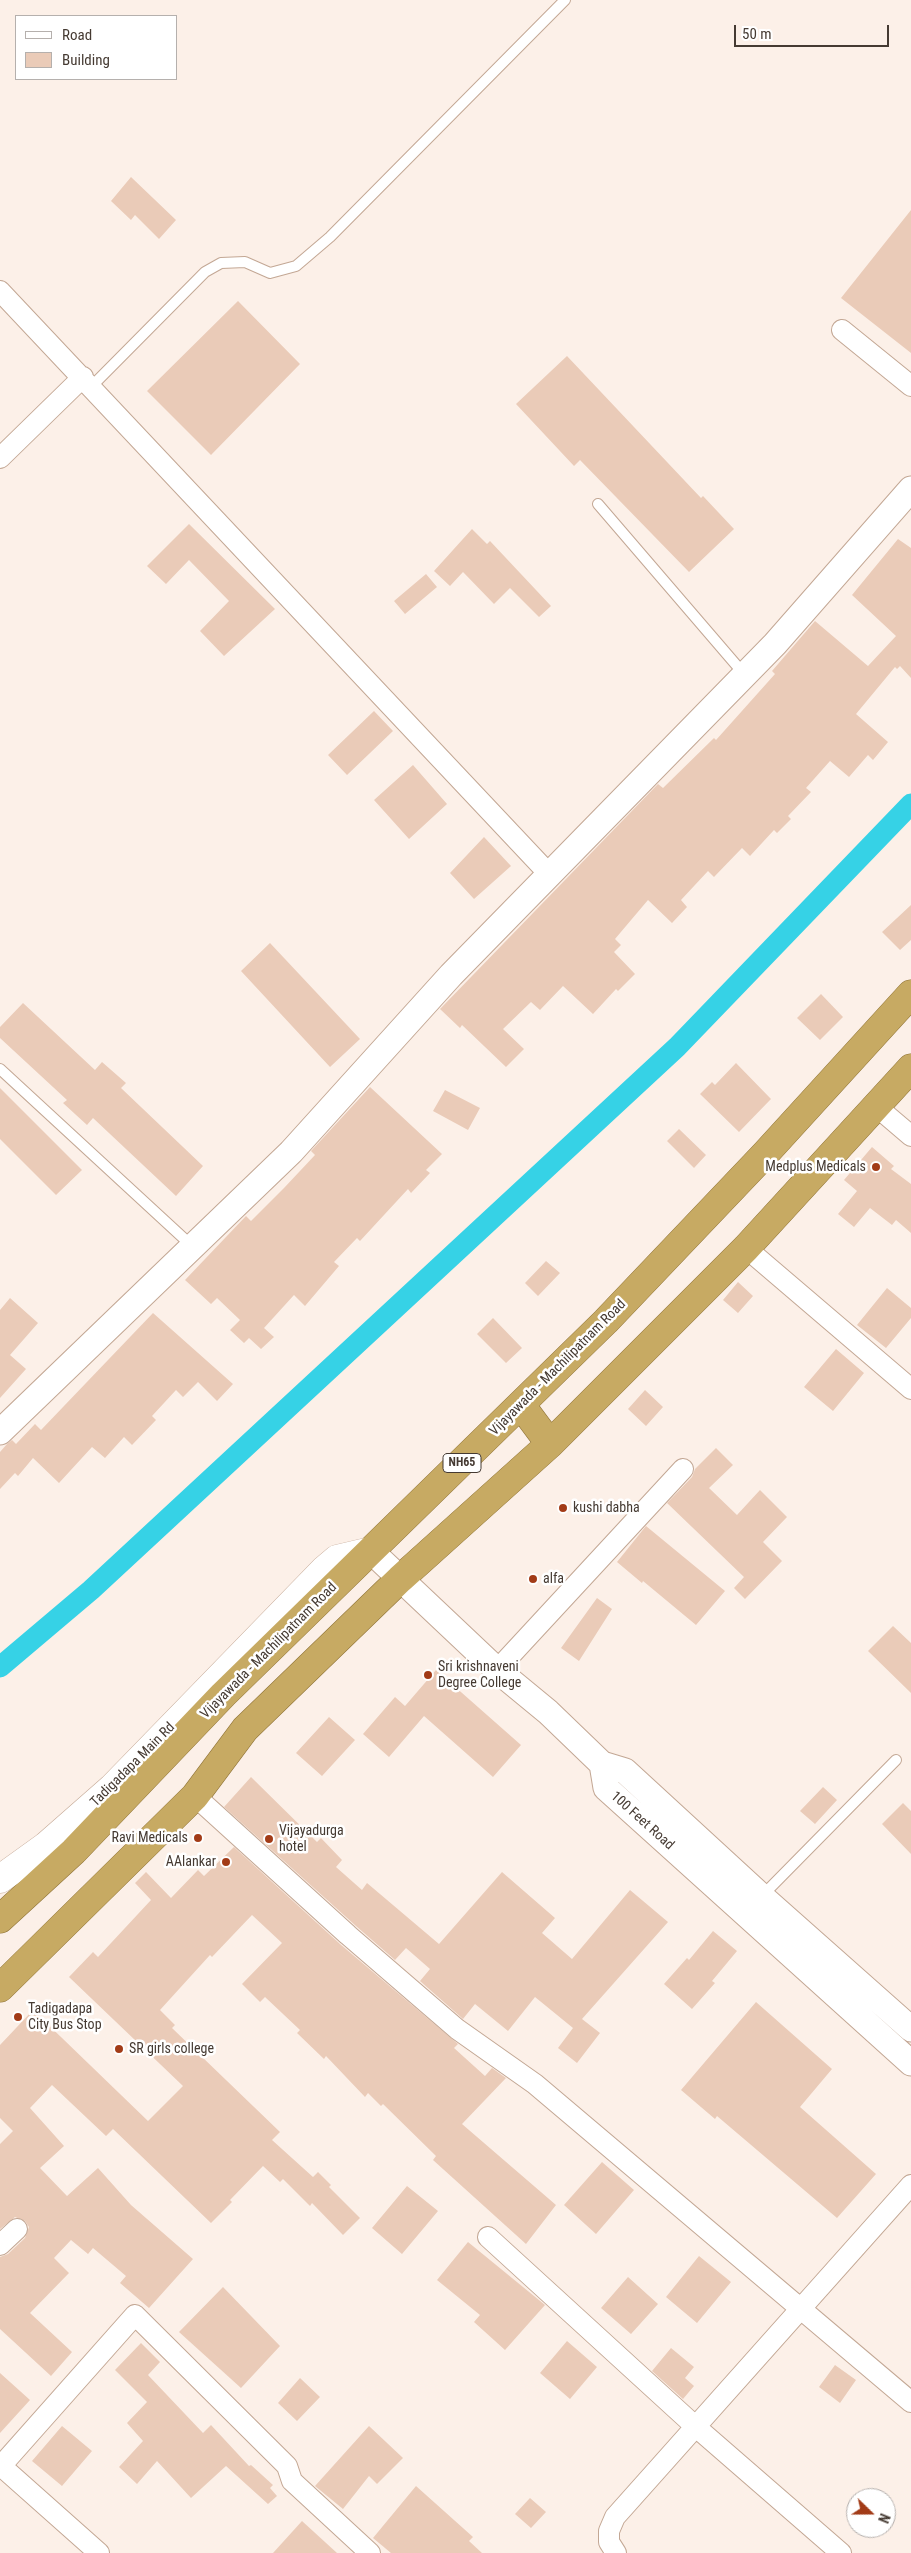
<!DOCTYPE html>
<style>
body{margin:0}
#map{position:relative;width:911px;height:2553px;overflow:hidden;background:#fcf0e8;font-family:"Roboto Condensed",sans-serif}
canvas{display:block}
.legend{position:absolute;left:15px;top:15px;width:162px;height:65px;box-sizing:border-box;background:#fff;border:1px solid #b5b0ad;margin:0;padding:6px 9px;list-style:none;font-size:15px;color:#453a32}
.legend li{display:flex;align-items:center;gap:10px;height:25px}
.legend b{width:25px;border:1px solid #b5b0ad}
.north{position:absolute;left:846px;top:2488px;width:50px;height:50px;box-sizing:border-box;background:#fff;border:1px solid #b5b0ad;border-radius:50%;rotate:112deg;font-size:14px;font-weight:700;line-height:20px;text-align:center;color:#453a32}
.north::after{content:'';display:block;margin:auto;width:18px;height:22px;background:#a23b17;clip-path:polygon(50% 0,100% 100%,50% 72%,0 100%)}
.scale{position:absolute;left:734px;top:25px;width:155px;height:22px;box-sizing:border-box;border:2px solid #453a32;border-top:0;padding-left:6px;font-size:15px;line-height:18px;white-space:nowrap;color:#453a32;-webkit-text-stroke:4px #fff;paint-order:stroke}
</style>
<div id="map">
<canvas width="911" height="2553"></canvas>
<ul class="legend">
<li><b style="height:6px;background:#fff"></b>Road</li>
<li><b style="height:14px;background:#eacbb8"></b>Building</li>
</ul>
<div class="north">N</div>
<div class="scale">50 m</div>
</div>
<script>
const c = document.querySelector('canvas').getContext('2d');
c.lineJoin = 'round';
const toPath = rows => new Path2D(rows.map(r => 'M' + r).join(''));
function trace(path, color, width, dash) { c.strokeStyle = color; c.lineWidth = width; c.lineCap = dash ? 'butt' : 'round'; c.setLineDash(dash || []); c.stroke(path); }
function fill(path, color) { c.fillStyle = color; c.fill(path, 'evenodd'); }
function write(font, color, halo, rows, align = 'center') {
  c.font = font + ' "Roboto Condensed",sans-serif'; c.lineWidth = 5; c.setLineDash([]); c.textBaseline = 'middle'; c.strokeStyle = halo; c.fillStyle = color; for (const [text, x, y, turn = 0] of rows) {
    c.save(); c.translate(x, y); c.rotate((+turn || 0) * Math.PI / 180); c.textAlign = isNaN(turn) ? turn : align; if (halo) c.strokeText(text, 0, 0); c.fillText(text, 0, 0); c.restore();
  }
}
trace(toPath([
 [0,1667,91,1590,677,1047,911,804]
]), '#36d2e6', 21);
fill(toPath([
 [131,177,176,220,159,239,135,215,131,220,111,201],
 [911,210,911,353,841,298],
 [238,301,300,364,211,455,147,391],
 [567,356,701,498,703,496,734,529,689,572,580,460,574,466,516,404],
 [189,524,275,609,224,656,200,631,229,601,189,560,166,584,147,566],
 [472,529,487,544,490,541,551,606,539,617,510,588,494,604,463,572,450,586,434,571],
 [898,539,911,548,911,678,900,666,897,669,895,667,856,714,888,742,873,760,868,755,849,777,830,761,806,788,811,792,788,816,791,819,777,833,774,830,750,856,742,848,714,877,708,871,681,900,687,907,672,923,648,900,615,939,621,945,614,952,635,974,618,991,616,989,593,1014,563,986,540,1010,531,1002,503,1029,524,1049,506,1067,462,1025,460,1028,440,1009,658,784,663,788,714,738,716,740,775,674,772,671,815,621,868,666,896,636,852,595],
 [426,574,437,587,405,614,394,601],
 [374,711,393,731,347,775,328,755],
 [413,765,447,804,409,839,374,800],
 [484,837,511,866,474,899,450,873],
 [911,905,911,940,900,950,882,932],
 [270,943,360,1039,330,1067,241,971],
 [821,994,843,1017,820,1040,797,1018],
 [23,1003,95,1070,102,1062,126,1083,121,1088,203,1166,176,1196,93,1118,87,1125,63,1103,67,1100,0,1038,0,1027],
 [736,1063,771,1099,739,1132,700,1094,712,1082,715,1085],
 [370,1087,442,1154,426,1170,430,1173,411,1193,408,1189,360,1241,357,1238,334,1262,339,1266,305,1306,294,1295,264,1328,274,1337,261,1349,249,1338,244,1343,230,1330,240,1320,217,1298,211,1304,185,1280,246,1216,251,1221,284,1188,315,1155,311,1151],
 [0,1088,82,1170,56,1195,0,1139],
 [445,1090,480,1108,468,1130,433,1111],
 [679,1129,706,1155,694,1168,667,1141],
 [872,1147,894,1166,891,1169,911,1184,911,1233,896,1220,892,1225,870,1208,854,1227,838,1214,857,1191,844,1180],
 [546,1261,560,1273,538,1296,525,1283],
 [738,1282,753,1296,738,1313,723,1300],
 [887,1288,911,1308,911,1318,886,1348,857,1325],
 [10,1298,38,1323,10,1355,26,1369,0,1398,0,1310],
 [153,1313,233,1384,217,1401,198,1382,183,1397,176,1390,152,1416,156,1420,132,1445,124,1437,105,1458,92,1447,59,1483,33,1458,18,1476,15,1473,0,1489,0,1452,7,1444,12,1440,16,1444,35,1424,41,1430],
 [493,1318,522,1348,506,1363,477,1334],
 [836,1349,864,1373,833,1411,804,1387],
 [645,1390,663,1407,646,1426,628,1409],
 [716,1448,733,1465,709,1488,737,1515,760,1490,787,1517,763,1542,782,1561,745,1599,734,1588,744,1577,667,1503,692,1477,695,1469],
 [646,1526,725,1591,696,1625,643,1581,642,1583,617,1562],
 [597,1598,612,1609,579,1661,561,1648],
 [893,1626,911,1643,911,1693,868,1651],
 [436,1670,521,1745,493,1777,424,1716,389,1757,363,1734,395,1697,405,1706],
 [329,1717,355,1740,322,1776,296,1753],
 [251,1777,317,1842,321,1838,342,1860,336,1867,362,1890,367,1883,439,1944,502,1872,555,1918,542,1933,572,1959,630,1890,668,1922,582,2019,600,2033,577,2063,558,2048,573,2028,535,1997,508,2031,475,2004,463,2019,420,1981,430,1969,406,1948,395,1960,356,1926,224,1807],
 [823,1787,837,1800,815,1824,800,1811],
 [903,1803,911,1811,911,1854,882,1824],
 [234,1847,340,1944,458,2044,454,2048,485,2076,492,2068,506,2078,462,2124,556,2205,526,2244,433,2160,436,2156,383,2104,381,2106,368,2093,365,2097,326,2056,324,2059,297,2033,300,2030,265,1997,260,2002,242,1984,282,1943,252,1915,212,1957,210,1955,160,2010,175,2025,172,2028,280,2132,272,2140,313,2177,318,2172,331,2185,329,2187,360,2218,343,2235,312,2203,310,2206,283,2179,280,2182,263,2166,230,2200,232,2202,211,2223,113,2129,106,2136,52,2085,30,2108,64,2146,40,2168,67,2196,98,2168,131,2205,193,2259,149,2308,120,2283,126,2276,93,2248,88,2254,71,2240,54,2258,69,2273,30,2313,72,2352,51,2376,0,2329,0,2257,8,2254,25,2238,29,2227,25,2221,15,2217,0,2229,0,2144,13,2131,0,2118,0,2045,33,2010,148,2121,183,2086,69,1977,93,1952,98,1957,151,1900,135,1883,146,1872,171,1898,198,1870,204,1876],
 [713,1931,737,1951,712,1981,715,1983,692,2009,664,1984,687,1958,689,1960],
 [756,2002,832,2069,800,2107,876,2174,837,2218,717,2116,715,2119,681,2090],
 [602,2162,634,2190,596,2234,564,2205],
 [407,2186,438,2211,402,2254,372,2228],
 [468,2242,545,2305,505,2350,474,2322,480,2315,437,2280],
 [699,2256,731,2282,697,2323,666,2297],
 [628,2277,658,2304,631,2334,601,2308],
 [223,2287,280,2346,241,2388,179,2332],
 [567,2341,597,2367,570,2399,540,2373],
 [141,2343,160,2362,148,2375,203,2433,211,2425,249,2466,251,2465,273,2485,270,2488,277,2496,268,2504,226,2466,191,2498,157,2461,137,2484,119,2467,143,2441,127,2423,147,2402,115,2370],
 [671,2348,694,2367,685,2378,694,2386,683,2399,652,2371],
 [835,2365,856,2380,840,2403,819,2387],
 [0,2373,30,2400,0,2433],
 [300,2378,320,2397,297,2421,278,2403],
 [62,2426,92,2451,62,2486,32,2461],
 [369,2426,403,2458,377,2484,369,2476,343,2509,315,2486],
 [416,2486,473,2537,469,2541,482,2553,391,2553,373,2538],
 [530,2498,546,2512,531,2528,515,2514],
 [302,2521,337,2553,273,2553]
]), '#eacbb8');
const service = toPath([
 [92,386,205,272,221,263,245,262,270,273,296,266,330,237,565,0],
 [598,504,744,674],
 [0,1069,192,1246],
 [762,1896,896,1760]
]);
const minor = toPath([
 [0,291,549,874],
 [842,330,911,386],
 [0,458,83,377],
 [877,1107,911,1136],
 [746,1248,911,1389],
 [497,1670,683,1469],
 [195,1796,348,1935,457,2029,535,2084,911,2402],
 [488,2237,696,2427,841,2553],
 [0,2245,17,2229],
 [0,2465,99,2553],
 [1,2466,135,2315,287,2466,292,2481,370,2553],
 [616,2553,609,2542,609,2531,615,2517,911,2185]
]);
const tertiary = toPath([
 [0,1432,291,1152,451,975,775,644,911,489],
 [371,1551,497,1670,548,1712,602,1764,625,1771,761,1896,911,2029],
 [602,1764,606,1788,911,2063]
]);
const secondary = toPath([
 [0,1879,46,1846,112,1788,324,1570,337,1559,371,1551]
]);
const trunk = toPath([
 [521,1405,550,1444],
 [0,1919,74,1851,223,1695,606,1321,765,1154,911,994],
 [0,1988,195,1796,245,1729,400,1579,550,1444,746,1248,911,1068]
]);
trace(service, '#c3a794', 12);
trace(minor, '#c3a794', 22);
trace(tertiary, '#c3a794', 27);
trace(secondary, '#c3a794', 29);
trace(trunk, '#907438', 29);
trace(service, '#fff', 10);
trace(minor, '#fff', 20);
trace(tertiary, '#fff', 25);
trace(secondary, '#fff', 28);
trace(trunk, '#c7aa63', 28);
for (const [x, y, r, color] of [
 [876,1167,5,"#a23b17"],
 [563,1508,5,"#a23b17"],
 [533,1579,5,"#a23b17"],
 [428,1675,5,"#a23b17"],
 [198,1838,5,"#a23b17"],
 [269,1839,5,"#a23b17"],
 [226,1862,5,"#a23b17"],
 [18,2017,5,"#a23b17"],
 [119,2049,5,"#a23b17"]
]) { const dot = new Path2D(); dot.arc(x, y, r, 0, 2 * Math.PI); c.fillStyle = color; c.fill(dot); trace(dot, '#fff', 2); }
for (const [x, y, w] of [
 [462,1463,38]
]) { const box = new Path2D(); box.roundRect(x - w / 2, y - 9.5, w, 19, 4); c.fillStyle = '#fff'; c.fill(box); trace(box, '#453a32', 1); }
write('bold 12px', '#453a32', null, [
 ["NH65",462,1463]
]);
write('14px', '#453a32', '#fff', [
 ["Medplus Medicals",866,1167,"right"],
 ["kushi dabha",573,1508],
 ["alfa",543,1579],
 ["Sri krishnaveni",438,1667],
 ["Degree College",438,1683],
 ["Vijayadurga",279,1831],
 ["hotel",279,1847],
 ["Ravi Medicals",188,1838,"right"],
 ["AAlankar",216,1862,"right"],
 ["Tadigadapa",28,2009],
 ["City Bus Stop",28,2025],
 ["SR girls college",129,2049]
], 'left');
write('14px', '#453a32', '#fff', [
 ["Vijayawada - Machilipatnam Road",558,1368,-45],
 ["Vijayawada - Machilipatnam Road",269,1651,-45],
 ["Tadigadapa Main Rd",133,1765,-45],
 ["100 Feet Road",642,1821,42]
]);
</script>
